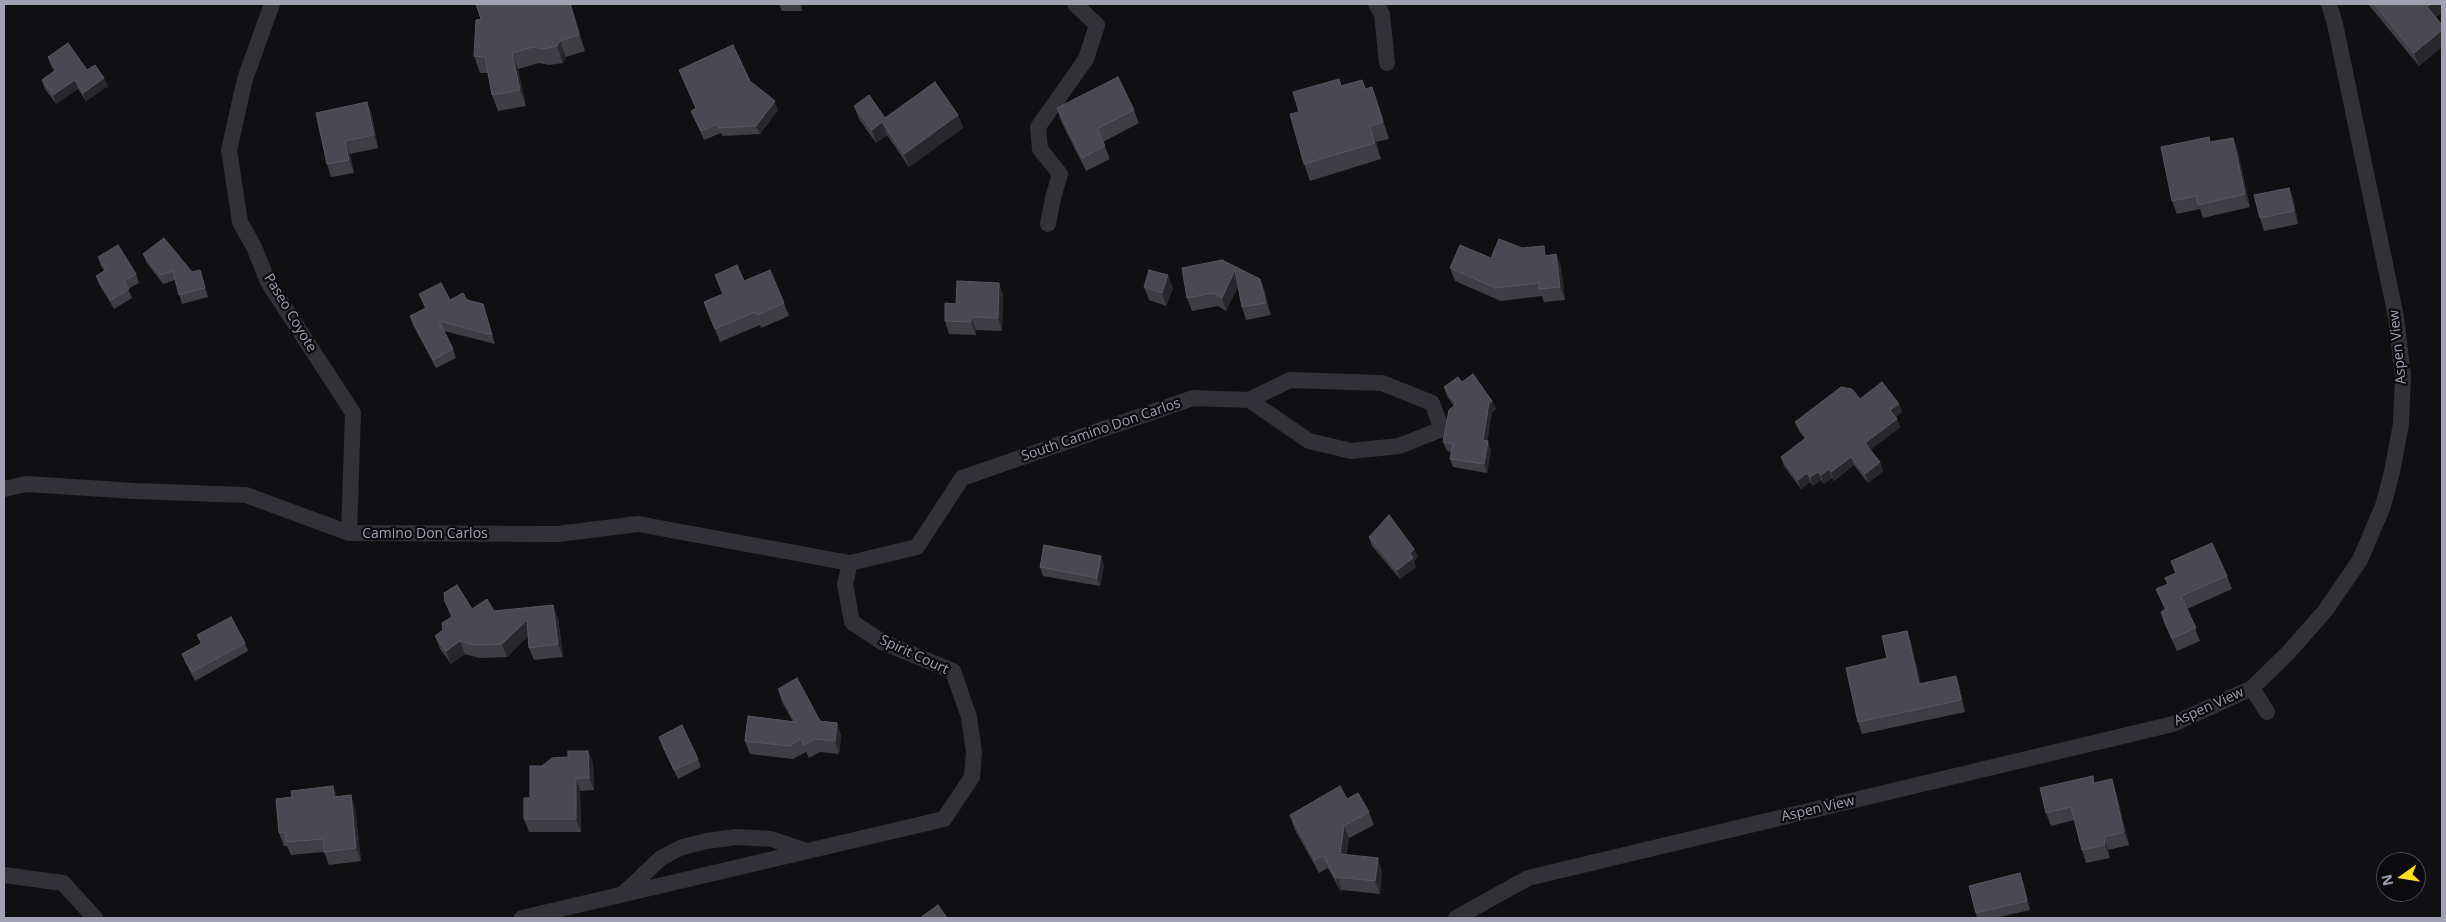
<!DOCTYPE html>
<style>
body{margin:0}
#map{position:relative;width:2446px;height:922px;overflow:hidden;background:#101012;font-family:"Open Sans",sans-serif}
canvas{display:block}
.frame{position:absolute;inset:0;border:5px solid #a0a2b4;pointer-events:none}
.north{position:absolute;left:2376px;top:852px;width:50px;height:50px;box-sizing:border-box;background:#0b0b0d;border:1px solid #474750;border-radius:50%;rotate:257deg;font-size:14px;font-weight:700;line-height:20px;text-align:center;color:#a0a2b4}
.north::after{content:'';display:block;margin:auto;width:18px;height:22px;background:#ffdd1b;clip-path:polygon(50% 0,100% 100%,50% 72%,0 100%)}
</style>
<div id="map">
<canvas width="2446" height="922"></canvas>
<div class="frame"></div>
<div class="north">N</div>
</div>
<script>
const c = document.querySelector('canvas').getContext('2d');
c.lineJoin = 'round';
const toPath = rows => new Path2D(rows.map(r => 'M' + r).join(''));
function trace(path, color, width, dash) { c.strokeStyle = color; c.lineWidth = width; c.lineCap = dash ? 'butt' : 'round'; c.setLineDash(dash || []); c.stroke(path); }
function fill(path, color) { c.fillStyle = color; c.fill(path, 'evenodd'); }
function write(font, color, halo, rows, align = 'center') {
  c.font = font + ' "Open Sans",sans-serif'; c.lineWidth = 4.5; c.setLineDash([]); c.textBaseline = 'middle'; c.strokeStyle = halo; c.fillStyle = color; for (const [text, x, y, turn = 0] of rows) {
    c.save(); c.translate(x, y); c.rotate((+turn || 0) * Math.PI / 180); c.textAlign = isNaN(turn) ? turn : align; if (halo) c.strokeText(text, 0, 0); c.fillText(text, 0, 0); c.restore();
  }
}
trace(toPath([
 [272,4,245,79,229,150,240,222,254,247,268,282,353,413,349,533],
 [1376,4,1382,14,1387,63],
 [1048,224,1053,198,1060,174,1040,149,1038,127,1086,59,1097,25,1075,4],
 [4,489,26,484,135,491,246,495,349,533,558,534,638,524,850,563,917,547,962,478,1193,398,1249,400,1290,380,1382,383,1432,403,1442,429,1399,446,1351,451,1309,441,1249,400],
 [2252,688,2267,712],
 [4,875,63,883,95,918],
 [623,894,661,858,682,847,707,841,736,837,771,839,807,851],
 [522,918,944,819,972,777,974,752,969,717,953,671,882,642,852,622,845,584,850,563],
 [1456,918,1528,878,2173,724,2252,688,2288,653,2325,611,2360,560,2383,506,2392,472,2401,424,2403,376,2396,317,2335,24,2329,4]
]), '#313137', 16);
fill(toPath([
 [476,4,571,4,585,51,566,57,563,63,549,65,539,63,518,69,526,106,498,111,492,95,488,73,480,73,474,56,481,19],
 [779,4,802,4,802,11,782,11],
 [2368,4,2442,4,2442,12,2436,17,2442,25,2442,47,2419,66],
 [48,57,87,70,108,86,86,101,78,89,56,104,45,89,42,80,54,71,51,66],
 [679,70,750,81,778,110,760,134,723,136,721,133,704,140,691,111,696,109],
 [1362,80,1366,89,1378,104,1389,139,1376,142,1381,159,1310,181,1304,164,1299,112,1341,86],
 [854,106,885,118,958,115,963,128,909,167,887,135,876,143,859,119],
 [1057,108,1134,110,1139,123,1103,142,1110,159,1086,171,1061,121],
 [316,113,372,115,378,148,350,154,354,173,331,177,327,164],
 [2211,142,2238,151,2250,207,2203,218,2200,209,2177,214,2172,201],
 [2289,188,2294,201,2298,224,2264,231,2260,218],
 [1522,248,1547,255,1556,254,1561,267,1565,300,1544,302,1542,296,1501,301,1455,281,1450,268,1491,258],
 [143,254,192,272,200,270,208,297,182,304,175,280,163,284,146,262],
 [98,257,136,274,139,283,128,289,132,298,114,309,99,284,96,276,104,271,101,266],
 [715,275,744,281,784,303,789,316,761,328,760,325,720,342,704,302,723,294],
 [1260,279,1265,292,1271,315,1246,320,1242,307,1238,286,1226,311,1218,306,1192,311,1187,298],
 [999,283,1003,296,1002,331,976,330,976,335,949,334,945,321,956,304],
 [1144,287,1173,288,1166,306,1149,300],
 [419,294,450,300,467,300,483,304,495,344,444,331,453,349,456,358,436,368,413,325,410,316,425,308],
 [1462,382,1492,401,1496,409,1492,412,1487,441,1491,450,1487,473,1453,467,1450,459,1451,452,1447,451,1443,442,1454,406,1447,396,1444,387],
 [1860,399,1902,412,1896,417,1900,427,1870,450,1880,462,1883,471,1868,483,1854,465,1834,481,1832,478,1824,484,1821,480,1813,486,1810,482,1801,489,1784,466,1781,457,1805,439,1799,431,1795,422],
 [1369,537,1414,549,1418,557,1414,561,1416,567,1400,579,1372,546],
 [2171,561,2227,576,2232,589,2187,609,2200,641,2177,651,2165,625,2161,612,2165,610,2156,589,2168,584,2165,578,2176,574],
 [1104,565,1100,586,1043,576,1040,567],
 [445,602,472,609,558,618,563,657,534,660,529,648,528,636,507,657,479,658,465,654,451,664,440,649,435,636,443,630,451,617],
 [1907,631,1911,643,1921,684,1956,676,1960,688,1965,712,1862,734,1858,722,1887,658],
 [197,635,245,643,248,651,195,681,185,662,182,654,201,644],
 [778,689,820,721,837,723,841,736,839,754,820,752,809,758,806,752,793,759,750,754,745,741,793,722,782,702],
 [659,737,698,759,701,767,678,779,662,746],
 [588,751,593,763,594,790,580,791,581,832,529,832,524,819,530,798,542,766,568,757],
 [2095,783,2116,792,2129,845,2108,850,2110,858,2086,863,2082,850,2074,820,2051,826,2046,813],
 [333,786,337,797,351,795,355,808,361,861,329,865,324,852,291,855,287,846,284,846,279,833,292,797],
 [1347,799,1369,812,1374,825,1349,838,1346,855,1382,871,1380,894,1342,890,1341,892,1328,868,1319,873,1294,828,1290,815],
 [2023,882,2030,910,1995,918,1977,918,1976,913]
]), '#3f3e45');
fill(toPath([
 [570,4,571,4,585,51,579,35],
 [799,4,802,4,802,11],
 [2431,4,2442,4,2442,12,2432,20,2427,7],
 [2442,30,2442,47,2419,66,2414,53],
 [560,41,566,57,563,63,557,46],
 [512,53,518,69,526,106,520,90],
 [104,78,108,86,86,101,83,93],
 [75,80,78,89,56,104,53,95],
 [1372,87,1378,104,1389,139,1383,122],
 [775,101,778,110,760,134,756,126],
 [367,102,372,115,378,148,374,135],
 [958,115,963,128,909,167,904,154],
 [882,122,887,135,876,143,872,130],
 [1370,126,1376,142,1381,159,1375,143],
 [2233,138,2238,151,2250,207,2245,194],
 [345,141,350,154,354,173,349,160],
 [2289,188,2294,201,2298,224,2294,211],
 [1556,254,1561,267,1565,300,1560,287],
 [200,270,203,279,208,297,205,288],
 [1235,270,1240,283,1226,311,1222,298],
 [1168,275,1173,288,1166,306,1162,293],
 [1260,279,1265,292,1271,315,1266,303],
 [999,283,1003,296,1002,331,998,318],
 [483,304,486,313,495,344,492,335],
 [971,317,976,330,976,335,971,322],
 [1492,401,1496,409,1492,412,1486,449,1483,440,1489,403],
 [1899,404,1902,412,1893,419,1890,410],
 [1897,419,1900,427,1868,452,1865,443],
 [1488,441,1491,450,1487,473,1484,464],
 [1851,457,1854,465,1834,481,1831,472],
 [1880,462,1883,471,1868,483,1865,474],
 [1829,469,1832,478,1824,484,1821,475],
 [1818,472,1821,480,1813,486,1810,477],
 [1807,473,1810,482,1801,489,1798,480],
 [1414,549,1418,557,1414,561,1416,567,1400,579,1397,570,1410,553],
 [1101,556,1104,565,1100,586,1097,578],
 [553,605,558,618,563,657,558,644],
 [527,620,531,633,507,657,502,644],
 [1907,631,1911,643,1924,696,1919,684],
 [460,641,465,654,451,664,446,651],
 [1956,676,1960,688,1965,712,1961,700],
 [837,723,841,736,839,754,835,741],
 [588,751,593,763,594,790,589,778],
 [576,778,580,791,581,832,576,819],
 [2112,779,2116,792,2129,845,2124,832],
 [333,786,338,799,334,797],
 [351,795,355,808,361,861,356,848],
 [1344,826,1349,838,1345,867,1340,854],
 [2104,837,2108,850,2110,858,2105,845],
 [1378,858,1382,871,1380,894,1375,881],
 [2020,873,2023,882,2030,910,2027,901],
 [1337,877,1342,890,1341,892,1336,879]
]), '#28272c');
const building = toPath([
 [476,4,570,4,579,35,560,41,557,46,544,49,533,47,512,53,520,90,492,95,485,57,474,56,476,20,481,19,476,4],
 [2374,4,2431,4,2427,7,2442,25,2442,30,2414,53,2374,4],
 [68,43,87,70,95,65,104,78,83,93,75,80,53,95,42,80,56,70,48,57,68,43],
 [733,45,750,81,775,101,756,126,719,128,717,124,701,131,691,111,696,108,679,70,733,45],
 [1118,77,1134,110,1097,129,1105,146,1082,158,1057,108,1118,77],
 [1339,79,1341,86,1362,80,1365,89,1372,87,1383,122,1370,126,1375,143,1304,164,1290,114,1299,112,1293,92,1339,79],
 [935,82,958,115,904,154,882,122,872,130,854,106,869,95,885,118,935,82],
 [367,102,374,135,345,141,349,160,327,164,316,113,367,102],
 [2209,137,2210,142,2233,138,2245,194,2198,205,2196,196,2172,201,2161,147,2209,137],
 [2289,188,2294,211,2260,218,2254,195,2289,188],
 [164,238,192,272,200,270,205,288,179,295,173,271,160,275,143,254,164,238],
 [1499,239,1522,248,1544,246,1545,256,1556,254,1560,287,1539,289,1539,283,1496,288,1450,268,1460,245,1491,258,1499,239],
 [118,245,136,274,124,281,129,289,111,300,96,276,106,270,98,257,118,245],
 [1222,260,1260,279,1266,303,1242,307,1235,270,1222,298,1213,293,1187,298,1182,268,1222,260],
 [737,265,744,281,770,270,784,303,757,315,755,312,715,329,704,302,723,294,715,275,737,265],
 [1149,270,1168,275,1162,293,1144,287,1149,270],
 [957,281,999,283,998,318,971,317,971,322,945,321,945,303,956,304,957,281],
 [441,283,450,300,463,293,467,300,483,304,492,335,439,321,453,349,433,360,410,316,426,308,419,294,441,283],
 [1473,374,1492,401,1489,403,1483,440,1488,441,1484,464,1450,459,1453,444,1443,442,1449,410,1456,404,1444,387,1458,377,1462,382,1473,374],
 [1882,382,1899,404,1890,410,1897,419,1865,443,1880,462,1865,474,1851,457,1831,472,1829,469,1821,475,1818,472,1810,477,1807,473,1798,480,1781,457,1807,437,1795,422,1841,387,1852,389,1860,399,1882,382],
 [1389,515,1414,549,1410,553,1413,558,1397,570,1369,537,1389,515],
 [2212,543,2227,576,2181,596,2196,628,2172,638,2161,612,2166,609,2156,589,2168,584,2165,578,2176,573,2171,561,2212,543],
 [1044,545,1101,556,1097,578,1040,567,1044,545],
 [457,585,472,609,487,599,494,611,553,605,558,644,529,648,527,620,502,644,474,645,460,641,446,651,435,636,443,630,442,623,453,616,445,602,444,593,457,585],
 [231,617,245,643,192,672,182,654,202,643,197,635,231,617],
 [1907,631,1919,684,1956,676,1961,700,1858,722,1846,668,1887,658,1882,636,1907,631],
 [797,678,820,721,837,723,835,741,815,739,804,745,801,739,789,746,745,741,748,716,796,722,778,689,797,678],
 [682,725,698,759,674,770,659,737,682,725],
 [568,751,588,751,589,778,576,778,576,819,524,819,524,798,530,798,530,766,542,766,552,758,568,757,568,751],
 [2093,776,2094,783,2112,779,2124,832,2104,837,2105,845,2082,850,2071,807,2046,813,2040,788,2093,776],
 [333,786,334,797,351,795,356,848,324,852,323,839,286,842,285,832,279,833,276,799,292,797,291,791,333,786],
 [1340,786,1347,799,1358,793,1369,812,1344,826,1340,854,1378,858,1375,881,1337,877,1336,879,1323,855,1315,860,1290,815,1340,786],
 [2020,873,2027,901,1976,913,1969,886,2020,873],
 [938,905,947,918,920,918,938,905]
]);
fill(building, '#4a4951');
trace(building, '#575761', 1);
write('14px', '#a0a2b4', '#0b0b0d', [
 ["Paseo Coyote",290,313,59],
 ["Aspen View",2398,347,-96],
 ["South Camino Don Carlos",1101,430,-19],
 ["Camino Don Carlos",425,534],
 ["Spirit Court",914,655,25],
 ["Aspen View",2209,707,-24],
 ["Aspen View",1818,809,-13]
]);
</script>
